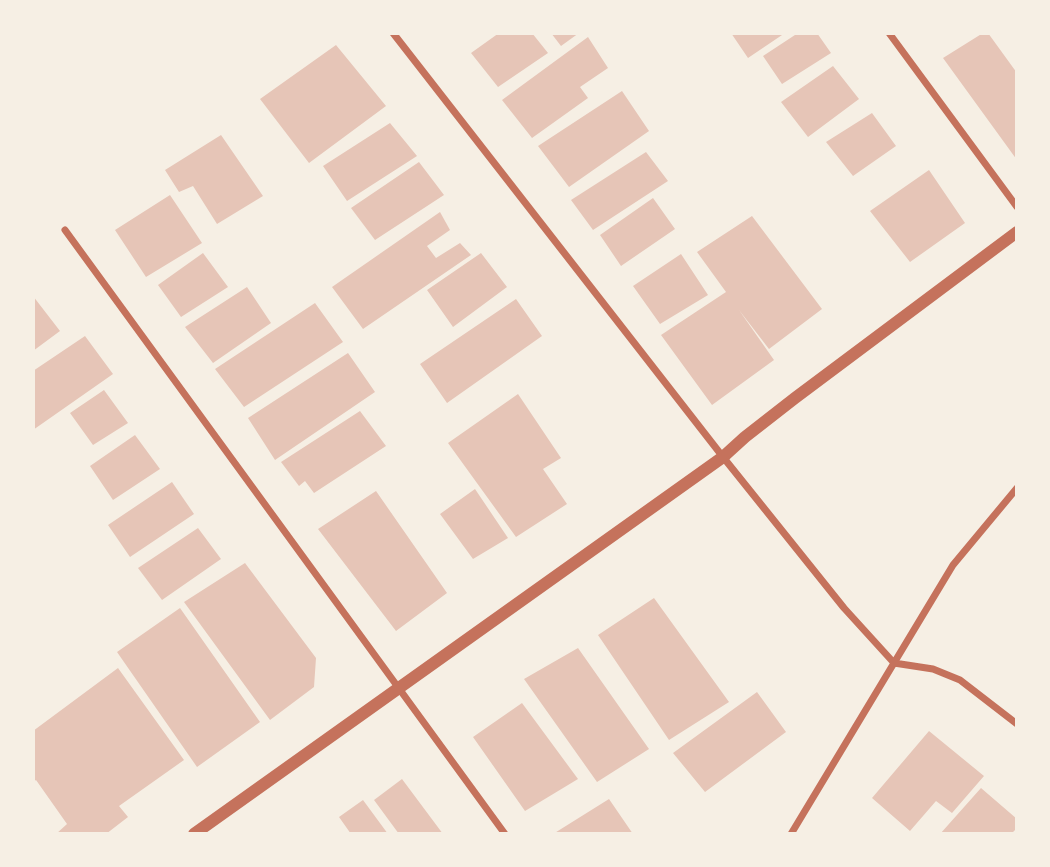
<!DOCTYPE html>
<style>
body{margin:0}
#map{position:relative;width:1050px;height:867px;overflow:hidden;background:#f6efe4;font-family:Rubik,sans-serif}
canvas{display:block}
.frame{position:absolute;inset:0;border:35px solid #f6efe4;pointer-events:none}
</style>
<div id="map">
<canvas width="1050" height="867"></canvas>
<div class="frame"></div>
</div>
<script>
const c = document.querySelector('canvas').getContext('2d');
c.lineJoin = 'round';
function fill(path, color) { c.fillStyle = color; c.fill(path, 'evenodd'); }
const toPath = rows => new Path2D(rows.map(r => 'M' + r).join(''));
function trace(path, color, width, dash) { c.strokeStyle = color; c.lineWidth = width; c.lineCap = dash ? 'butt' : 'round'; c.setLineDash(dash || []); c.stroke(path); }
fill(toPath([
 [499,33,532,33,548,53,498,87,471,53],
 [551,33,579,33,561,46],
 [731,33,785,33,748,58],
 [798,33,817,33,831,53,782,84,763,56],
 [983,33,988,33,1017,73,1017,160,943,58],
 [588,37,608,68,580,87,588,98,532,138,502,100],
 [336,45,386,106,309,163,260,99],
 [833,66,859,99,808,137,781,102],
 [622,91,649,131,569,187,538,146],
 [872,113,896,146,853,176,826,142],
 [390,123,417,156,347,201,323,166],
 [221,135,263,196,217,224,193,186,179,192,165,170],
 [646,152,668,181,593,230,571,200],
 [419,162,444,195,375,240,351,208],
 [929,170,965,223,910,262,870,211],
 [170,195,202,243,146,277,115,230],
 [653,198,675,229,621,266,600,235],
 [440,212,450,230,427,246,436,258,460,243,471,255,363,329,332,287],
 [752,216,822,309,769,349,739,310,774,360,712,405,661,335,726,292,697,252],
 [203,253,228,287,181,317,158,285],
 [481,253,507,287,453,327,427,290],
 [681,254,708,295,660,324,633,286],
 [247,287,271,323,213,363,185,327],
 [33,296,60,331,33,351],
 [516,299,542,336,447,403,420,364],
 [315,303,343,342,244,407,215,369],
 [85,336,113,374,33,430,33,371],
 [348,353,375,392,275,460,248,418],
 [104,390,128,423,93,445,70,413],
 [518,394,561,458,543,469,567,504,516,537,448,443],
 [360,411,386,446,314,493,305,481,299,486,281,462],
 [135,435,160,469,113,500,90,466],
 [172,482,194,514,130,557,108,525],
 [475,489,508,538,473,559,440,514],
 [376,491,447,593,396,631,318,529],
 [198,528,221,559,162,600,138,568],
 [245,563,316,658,314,687,270,720,184,602],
 [654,598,729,702,669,740,598,635],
 [180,608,260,722,197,767,117,652],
 [578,648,649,749,597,782,524,679],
 [118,668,184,760,119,806,128,817,106,834,56,834,67,824,36,780,33,782,33,731],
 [757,692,786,732,705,792,673,753],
 [522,703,578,779,525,811,473,737],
 [929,731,984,776,952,813,936,801,910,831,872,798],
 [402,779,443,834,399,834,374,800],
 [981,788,1017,819,1017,828,1011,834,940,834],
 [609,799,633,834,553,834],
 [363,800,388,834,351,834,339,817]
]), '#e6c5b7');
trace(toPath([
 [393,33,723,457,844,608,894,663],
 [889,33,1017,207],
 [65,230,505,834],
 [894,663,933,669,960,680,1017,724],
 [791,834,953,565,1017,488]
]), '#c5725c', 7);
trace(toPath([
 [194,834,723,457,745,437,795,398,1017,232]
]), '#c5725c', 12);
</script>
